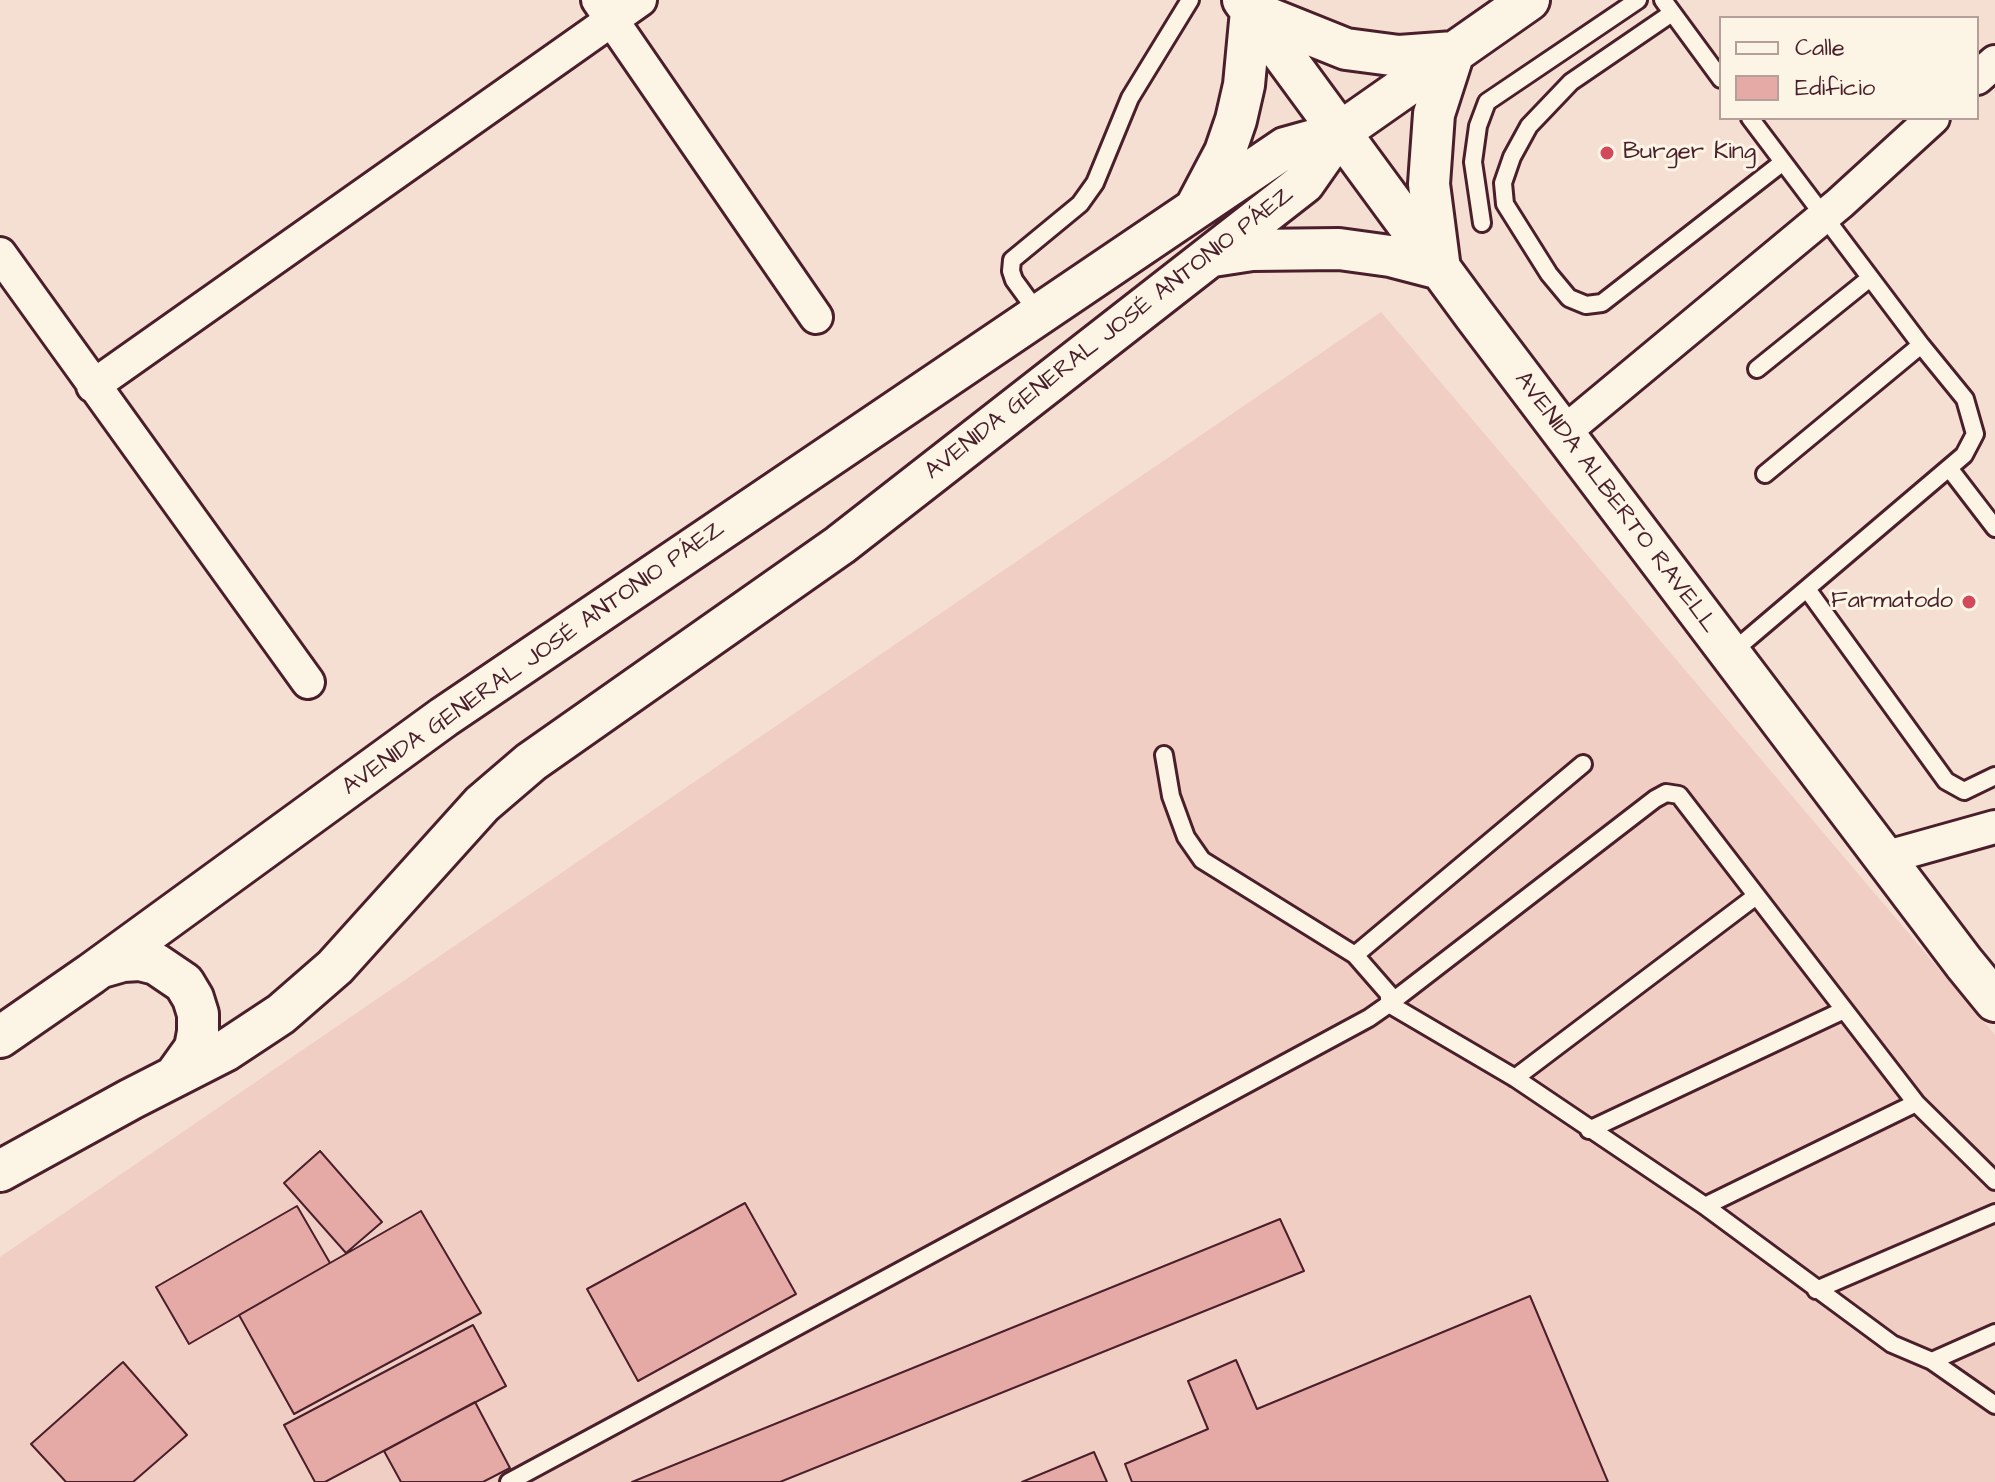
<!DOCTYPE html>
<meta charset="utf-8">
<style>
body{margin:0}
#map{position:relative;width:1995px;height:1482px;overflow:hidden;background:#f5ded2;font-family:"Architects Daughter",sans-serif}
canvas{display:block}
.legend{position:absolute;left:1719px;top:16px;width:260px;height:104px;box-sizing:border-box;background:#fcf5e5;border:2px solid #b59f9b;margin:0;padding:10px 14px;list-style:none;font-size:24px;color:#4a1f2b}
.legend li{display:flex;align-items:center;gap:16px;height:40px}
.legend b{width:40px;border:2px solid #b59f9b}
</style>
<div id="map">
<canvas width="1995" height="1482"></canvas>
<ul class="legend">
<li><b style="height:10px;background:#fcf5e5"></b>Calle</li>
<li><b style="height:22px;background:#e5aaa5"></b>Edificio</li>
</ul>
</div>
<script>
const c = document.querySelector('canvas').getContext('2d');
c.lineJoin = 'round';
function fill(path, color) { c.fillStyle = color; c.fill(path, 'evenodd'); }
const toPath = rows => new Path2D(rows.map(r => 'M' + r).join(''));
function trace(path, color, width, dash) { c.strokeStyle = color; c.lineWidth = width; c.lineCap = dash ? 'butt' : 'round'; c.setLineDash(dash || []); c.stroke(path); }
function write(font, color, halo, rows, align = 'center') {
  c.font = font + ' "Architects Daughter",sans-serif'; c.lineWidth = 6; c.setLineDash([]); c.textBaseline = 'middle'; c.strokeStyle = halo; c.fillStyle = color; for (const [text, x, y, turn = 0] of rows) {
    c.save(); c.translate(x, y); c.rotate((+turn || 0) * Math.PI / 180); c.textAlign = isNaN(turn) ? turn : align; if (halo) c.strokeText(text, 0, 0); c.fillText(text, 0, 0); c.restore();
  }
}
fill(toPath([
 [1381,312,1995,1035,1995,1482,0,1482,0,1257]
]), '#f0cec4');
const building = toPath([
 [320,1151,382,1222,346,1253,284,1183,320,1151],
 [745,1203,796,1294,638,1381,587,1289,745,1203],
 [297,1206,330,1263,189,1344,156,1287,297,1206],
 [421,1211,481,1313,294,1414,239,1315,421,1211],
 [1280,1219,1304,1271,780,1482,632,1482,1280,1219],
 [1530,1296,1608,1482,1132,1482,1125,1464,1208,1429,1188,1381,1236,1360,1257,1409,1530,1296],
 [473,1325,506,1386,325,1482,315,1482,284,1425,473,1325],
 [123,1362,187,1435,133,1482,66,1482,31,1444,123,1362],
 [475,1402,510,1468,483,1482,401,1482,384,1451,475,1402],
 [1094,1452,1107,1482,1022,1482,1094,1452]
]);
fill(building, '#e5aaa5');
trace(building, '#4a1f2b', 2);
const service = toPath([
 [1663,0,1721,79],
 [1672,13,1571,82,1529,126,1512,157,1503,183,1505,204,1549,274,1569,298,1586,305,1602,303,1783,162],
 [1750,118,1921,345],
 [1482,223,1473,162,1478,126,1487,102,1638,0],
 [1038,313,1014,280,1011,271,1012,260,1080,204,1095,183,1130,98,1190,0],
 [1757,369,1870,278],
 [1949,468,1995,528],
 [1807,589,1946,781,1964,791,1995,776],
 [1731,653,1964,455,1975,434,1965,399,1921,345,1765,474],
 [1164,755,1171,796,1186,837,1202,860,1355,955,1389,994,1389,1004],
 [1355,955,1583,764],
 [1389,1004,1655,799,1666,793,1679,795,1916,1103,1995,1181],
 [1515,1078,1756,896],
 [1589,1130,1844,1010],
 [1705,1206,1916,1103],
 [1816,1290,1995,1213],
 [1932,1361,1995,1405],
 [509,1482,1369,1018,1389,1004,1515,1078,1705,1206,1892,1344,1932,1361,1995,1333]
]);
const minor = toPath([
 [598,0,816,317],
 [1977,78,1995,62],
 [0,254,308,682],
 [93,386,640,0],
 [1563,433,1840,203,1933,118],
 [1884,858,1995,827]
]);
const tertiary = toPath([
 [1243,0,1475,316,1964,963,1995,1001],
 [1197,205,1225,152,1236,120,1244,85,1251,11,1346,49,1399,56,1454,52,1434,114,1429,184,1440,269,1390,256,1339,249,1252,250,1213,256],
 [102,967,123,961,140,960,156,964,184,983,193,998,198,1014,198,1032,195,1048,175,1076],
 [0,1037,91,974,444,717,1285,148,1339,133,1529,0],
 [0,1171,131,1099,225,1051,281,1014,335,967,482,804,531,762,840,545,1304,183,1339,133]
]);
trace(service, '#4a1f2b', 22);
trace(minor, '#4a1f2b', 38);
trace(tertiary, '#4a1f2b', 46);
trace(service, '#fcf5e5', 16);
trace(minor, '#fcf5e5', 32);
trace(tertiary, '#fcf5e5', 40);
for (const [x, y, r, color] of [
 [1607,153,8,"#d1495b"],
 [1969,602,8,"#d1495b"]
]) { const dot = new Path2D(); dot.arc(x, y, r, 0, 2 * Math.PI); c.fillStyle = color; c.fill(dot); trace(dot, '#fcf5e5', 3); }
write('24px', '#4a1f2b', '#fcf5e5', [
 ["Burger King",1623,153],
 ["Farmatodo",1953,602,"right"]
], 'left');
write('24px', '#4a1f2b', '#fcf5e5', [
 ["AVENIDA GENERAL JOSÉ ANTONIO PÁEZ",1110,334,-38],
 ["AVENIDA ALBERTO RAVELL",1615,503,53],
 ["AVENIDA GENERAL JOSÉ ANTONIO PÁEZ",534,659,-35]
]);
</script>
